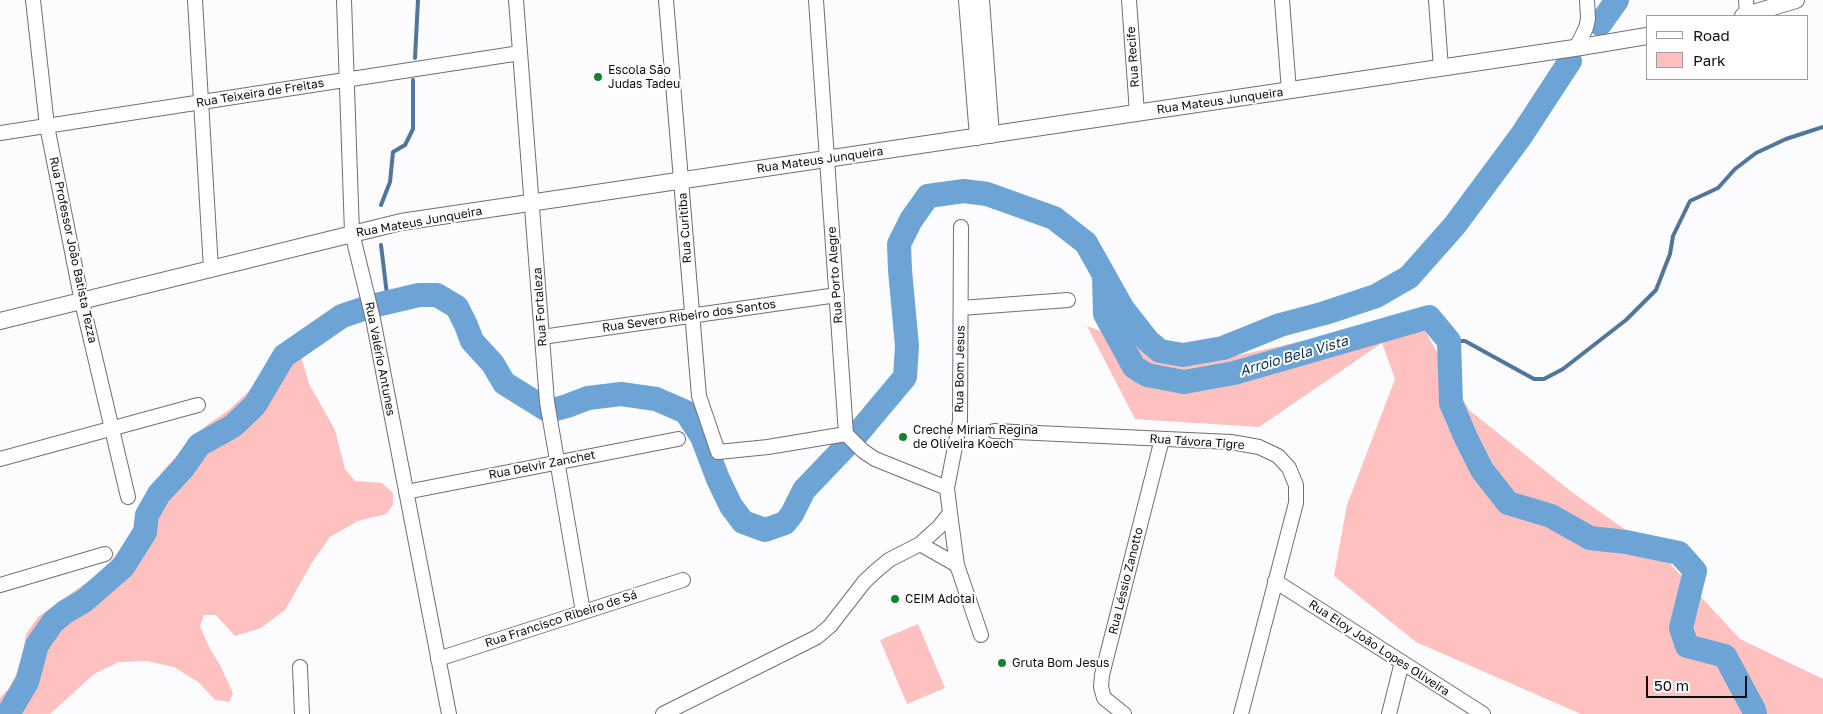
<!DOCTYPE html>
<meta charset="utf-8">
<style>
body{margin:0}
#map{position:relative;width:1823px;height:714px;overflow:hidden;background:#fcfbfd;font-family:"Golos Text",sans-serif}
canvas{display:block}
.legend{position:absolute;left:1646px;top:15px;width:162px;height:65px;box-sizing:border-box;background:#fff;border:1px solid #9f9e9f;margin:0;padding:6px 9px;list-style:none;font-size:15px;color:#0e0c10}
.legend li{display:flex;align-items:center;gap:10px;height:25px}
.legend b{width:25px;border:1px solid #9f9e9f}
.scale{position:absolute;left:1646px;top:676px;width:101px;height:22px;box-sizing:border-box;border:2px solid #0e0c10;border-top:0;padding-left:6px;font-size:15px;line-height:18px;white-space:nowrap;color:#0e0c10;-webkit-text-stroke:4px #fff;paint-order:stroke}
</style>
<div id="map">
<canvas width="1823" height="714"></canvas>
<ul class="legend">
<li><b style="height:6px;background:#fff"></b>Road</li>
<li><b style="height:14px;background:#fec1c0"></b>Park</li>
</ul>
<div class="scale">50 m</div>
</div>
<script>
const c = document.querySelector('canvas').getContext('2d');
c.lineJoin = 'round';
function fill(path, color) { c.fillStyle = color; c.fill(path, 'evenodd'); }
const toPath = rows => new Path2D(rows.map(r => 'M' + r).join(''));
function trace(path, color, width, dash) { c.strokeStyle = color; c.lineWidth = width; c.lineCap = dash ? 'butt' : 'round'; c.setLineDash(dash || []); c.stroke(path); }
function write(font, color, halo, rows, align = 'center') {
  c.font = font + ' "Golos Text",sans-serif'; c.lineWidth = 4; c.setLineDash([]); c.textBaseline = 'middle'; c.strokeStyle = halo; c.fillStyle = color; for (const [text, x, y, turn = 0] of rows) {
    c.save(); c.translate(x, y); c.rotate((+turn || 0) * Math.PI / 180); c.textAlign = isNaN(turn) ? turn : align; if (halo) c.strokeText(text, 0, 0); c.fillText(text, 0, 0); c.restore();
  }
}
fill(toPath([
 [1417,316,1469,410,1573,493,1664,557,1740,639,1823,679,1823,714,1581,714,1416,642,1334,576,1347,505,1395,379,1382,343,1259,427,1135,419,1087,326,1194,365],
 [288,343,299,349,309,384,335,430,345,469,355,481,382,483,393,493,393,505,386,514,358,521,330,537,313,561,285,610,261,628,235,636,216,615,204,615,200,626,209,647,220,665,233,693,230,702,215,700,198,682,174,667,146,661,119,662,94,674,50,714,0,714,0,698,9,688,21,665,26,634,38,617,97,575,120,551,140,523,150,489,163,471,187,444,207,425,230,409,254,386,269,364],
 [918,624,945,688,907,704,880,640]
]), '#fec1c0');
trace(toPath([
 [415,58,418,0],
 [381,205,390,182,393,152,405,145,413,129,413,80],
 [381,245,388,303],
 [1449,341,1465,341,1534,379,1544,379,1563,369,1626,320,1656,290,1670,254,1673,236,1690,201,1718,188,1735,169,1756,153,1786,139,1823,127]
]), '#50769b', 4);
trace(toPath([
 [1600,24,1617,0],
 [1104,277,1105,314,1134,367,1147,375,1184,382,1234,373,1429,317,1449,341,1451,403,1466,438,1482,470,1508,503,1551,516,1590,538,1626,542,1679,553,1695,571,1681,628,1687,646,1725,656,1754,710,1755,714],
 [858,433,905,377,907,346,900,270,899,244,911,220,928,196,964,191,987,194,1054,218,1086,243,1123,309,1148,341,1160,351,1183,355,1223,348,1280,325,1325,313,1376,296,1409,277,1455,225,1521,136,1570,61],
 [8,714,27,682,37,645,53,622,65,612,84,601,123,567,145,532,147,515,159,494,184,467,199,445,233,426,255,405,284,356,342,316,372,306,419,295,437,295,457,307,466,325,472,341,493,364,504,383,549,411,567,406,588,398,621,394,656,399,686,412,702,437,718,479,731,506,743,522,765,530,785,523,792,514,804,490,846,446]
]), '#6da4d6', 24);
const minor = toPath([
 [33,0,47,126,82,302,128,497],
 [195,0,211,269],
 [344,0,352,233,373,319,449,714],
 [516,0,547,402,583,612],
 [666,0,699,396,718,452,768,447,846,434],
 [816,0,846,434,863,451,875,459,947,488],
 [1129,0,1137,113],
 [1282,0,1289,91],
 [1436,0,1441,68],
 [1746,0,1747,15],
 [1576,48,1586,28,1588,19,1587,0],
 [0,133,520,53],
 [961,308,1068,300],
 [542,337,837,295],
 [994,431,1231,442,1259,447,1278,456,1289,468,1296,485,1296,503,1241,714],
 [0,459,198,405],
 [406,492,678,439],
 [950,513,957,565,981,635],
 [920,544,957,565],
 [1275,581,1483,714],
 [0,585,105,554],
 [438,659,683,580],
 [300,667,302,714],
 [663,714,817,637,830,626,865,581,877,570,889,560,920,544,939,527,950,513,947,488,960,421,961,227],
 [1124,714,1104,698,1101,687,1102,675,1162,439],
 [1389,714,1402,662]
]);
const major = toPath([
 [967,0,978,137],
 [981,0,991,135],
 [1743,16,1796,0],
 [0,321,401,222,1581,47,1647,36]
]);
trace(minor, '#736c77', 16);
trace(major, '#736c77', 18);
trace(minor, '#fff', 14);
trace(major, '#fff', 16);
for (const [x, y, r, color] of [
 [598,77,5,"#188034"],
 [903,437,5,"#188034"],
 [895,599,5,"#188034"],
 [1002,663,5,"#188034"]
]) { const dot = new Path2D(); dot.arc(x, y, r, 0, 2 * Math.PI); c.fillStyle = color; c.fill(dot); trace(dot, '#fff', 2); }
write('12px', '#0e0c10', '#fff', [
 ["Rua Recife",1133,57,-94],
 ["Rua Teixeira de Freitas",260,93,-9],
 ["Rua Mateus Junqueira",1220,101,-8],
 ["Rua Mateus Junqueira",820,160,-8],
 ["Rua Mateus Junqueira",419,222,-10],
 ["Rua Curitiba",685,228,-94],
 ["Rua Professor João Batista Tezza",73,250,78],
 ["Rua Porto Alegre",835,275,-94],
 ["Rua Fortaleza",540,307,-94],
 ["Rua Severo Ribeiro dos Santos",689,316,-8],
 ["Rua Valério Antunes",380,359,79],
 ["Rua Bom Jesus",960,369,-89],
 ["Rua Távora Tigre",1197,442,4],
 ["Rua Delvir Zanchet",542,465,-11],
 ["Rua Léssio Zanotto",1126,581,-76],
 ["Rua Francisco Ribeiro de Sá",561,619,-18],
 ["Rua Eloy João Lopes Oliveira",1379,648,33]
]);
write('12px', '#0e0c10', '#fff', [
 ["Escola São",608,70],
 ["Judas Tadeu",608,84],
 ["Creche Miriam Regina",913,430],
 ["de Oliveira Koech",913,444],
 ["CEIM Adotai",905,599],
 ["Gruta Bom Jesus",1012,663]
], 'left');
write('italic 14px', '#032f50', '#fff', [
 ["Arroio Bela Vista",1294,356,-16]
]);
</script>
